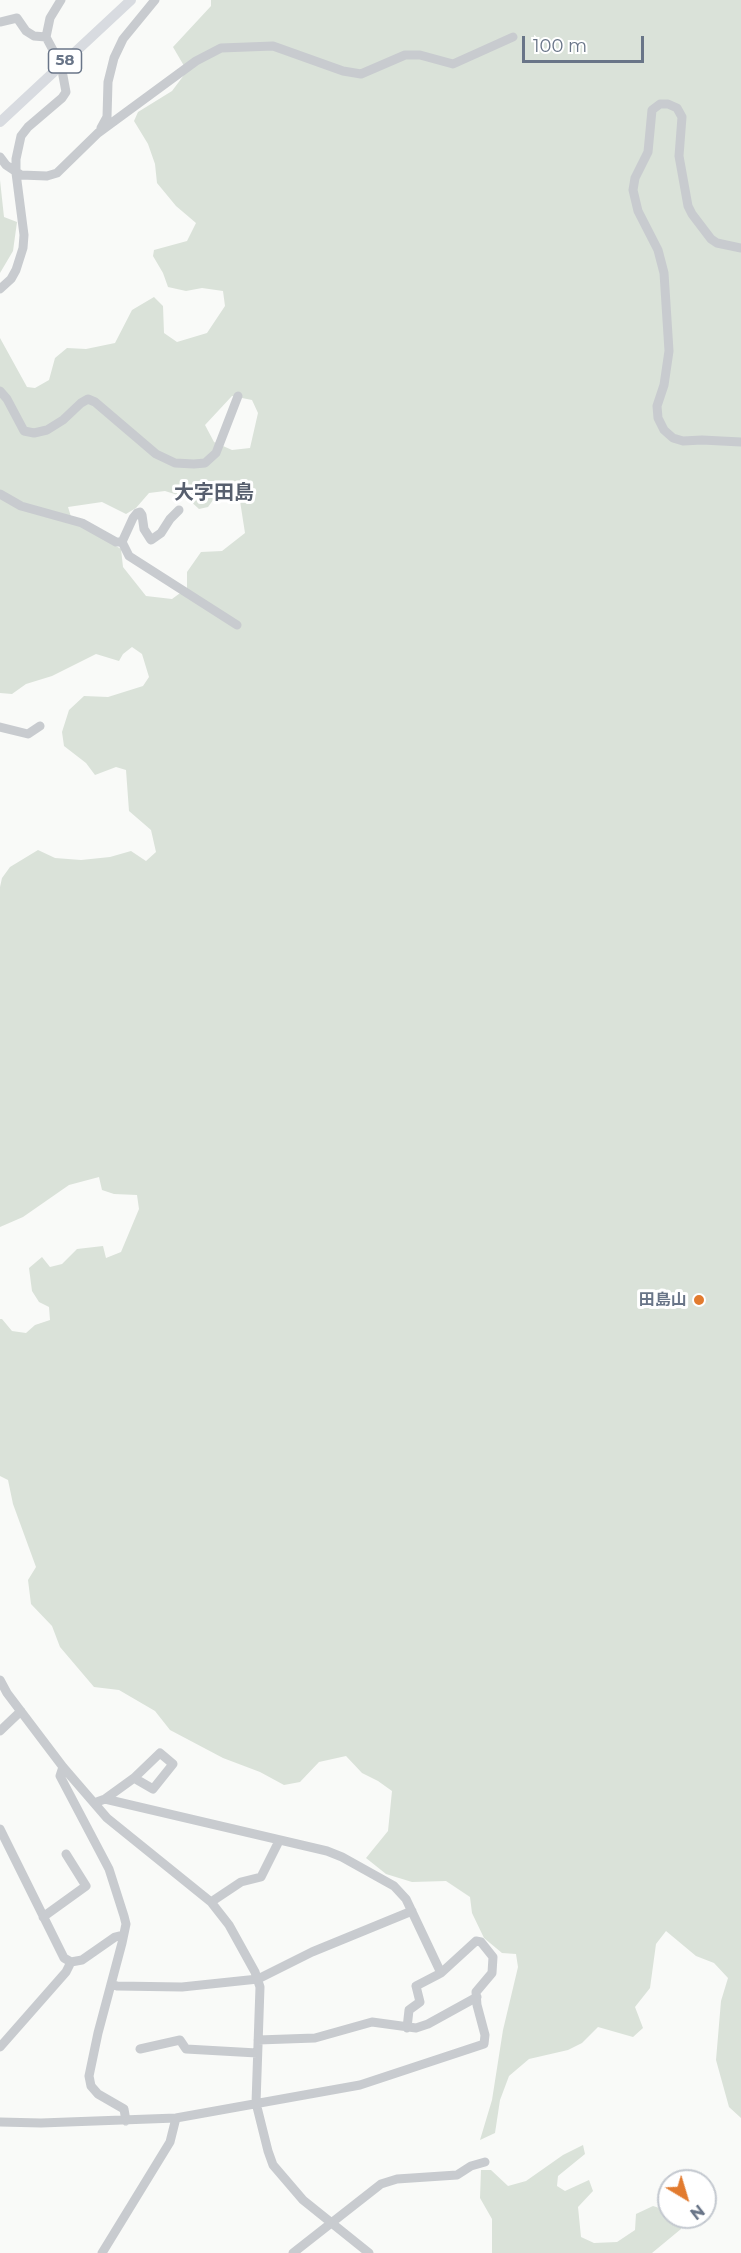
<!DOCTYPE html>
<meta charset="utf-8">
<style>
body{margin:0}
#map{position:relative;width:741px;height:2253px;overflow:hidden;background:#f9faf8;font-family:Montserrat,sans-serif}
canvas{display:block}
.north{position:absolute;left:657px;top:2169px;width:60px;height:60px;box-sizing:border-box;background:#fff;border:2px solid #c3c8cf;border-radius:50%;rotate:142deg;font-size:16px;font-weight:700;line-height:24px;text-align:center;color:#697588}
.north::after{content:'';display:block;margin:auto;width:21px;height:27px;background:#e27b2f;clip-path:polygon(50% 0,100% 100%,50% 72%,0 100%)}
.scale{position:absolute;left:522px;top:36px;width:122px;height:27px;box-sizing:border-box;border:3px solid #697588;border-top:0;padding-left:8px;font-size:18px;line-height:21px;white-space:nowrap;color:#697588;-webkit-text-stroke:4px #fff;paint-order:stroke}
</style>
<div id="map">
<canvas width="741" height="2253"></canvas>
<div class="north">N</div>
<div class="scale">100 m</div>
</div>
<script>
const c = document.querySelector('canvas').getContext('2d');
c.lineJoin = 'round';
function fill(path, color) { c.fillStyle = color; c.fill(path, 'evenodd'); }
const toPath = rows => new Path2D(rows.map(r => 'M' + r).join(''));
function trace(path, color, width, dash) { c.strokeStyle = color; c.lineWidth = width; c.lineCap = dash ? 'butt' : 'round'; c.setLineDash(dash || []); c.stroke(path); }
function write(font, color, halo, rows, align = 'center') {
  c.font = font + ' Montserrat,"Noto Sans JP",sans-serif'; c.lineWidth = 6; c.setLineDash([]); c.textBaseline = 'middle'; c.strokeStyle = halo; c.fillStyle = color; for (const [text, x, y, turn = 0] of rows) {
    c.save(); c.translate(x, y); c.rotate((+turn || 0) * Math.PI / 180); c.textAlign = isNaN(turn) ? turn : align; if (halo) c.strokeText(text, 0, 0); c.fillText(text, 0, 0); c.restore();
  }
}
fill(toPath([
 [211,0,741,0,741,2118,729,2107,716,2060,721,2001,728,1978,714,1963,696,1956,666,1931,656,1944,650,1988,635,2007,643,2028,633,2037,598,2027,582,2043,568,2050,529,2059,509,2076,500,2100,495,2133,480,2140,492,2100,503,2030,518,1967,516,1954,502,1953,484,1938,472,1913,470,1897,446,1881,412,1882,386,1874,366,1858,388,1831,392,1791,378,1781,362,1773,346,1756,319,1762,300,1782,284,1785,260,1772,223,1758,170,1730,155,1711,119,1690,94,1687,60,1647,52,1626,31,1604,28,1580,36,1567,13,1504,8,1480,0,1476,0,1319,2,1319,12,1331,26,1333,35,1325,50,1320,49,1307,39,1302,32,1291,29,1268,42,1257,50,1267,62,1264,77,1249,103,1246,106,1258,121,1252,139,1209,137,1195,114,1194,102,1190,99,1177,69,1185,23,1217,0,1227,0,887,2,878,10,867,38,850,55,858,81,860,110,857,131,851,146,861,156,852,151,830,129,811,126,770,116,767,95,775,86,763,64,746,62,732,69,710,84,696,108,697,143,686,149,677,142,654,132,647,123,654,119,661,96,654,52,676,26,684,12,694,0,693,0,338,27,387,35,388,49,380,55,358,67,348,86,349,115,343,132,310,154,297,163,306,164,333,177,342,207,333,225,306,223,291,202,288,186,291,168,287,163,273,153,256,154,250,187,241,196,223,176,206,157,183,155,164,148,144,134,121,138,112,172,91,187,71,173,47,211,6],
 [232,396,252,400,258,413,250,448,232,450,214,442,205,425],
 [222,488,229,489,240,501,245,533,222,551,201,552,187,572,187,588,172,599,146,596,123,567,121,549,72,520,68,507,102,502,126,514,136,508,149,493,165,491,187,498,199,509,208,507],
 [0,180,4,217,17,222,13,251,0,273],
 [583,2145,585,2154,558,2176,557,2186,565,2191,589,2180,593,2191,578,2207,581,2237,594,2243,617,2242,635,2230,636,2214,653,2206,669,2211,669,2217,681,2217,681,2229,652,2253,492,2253,492,2219,480,2198,481,2170,491,2170,508,2186,526,2181,563,2155]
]), '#dae2d9');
trace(toPath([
 [0,22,17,18,26,31,34,36,46,37],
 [101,128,107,117,108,82,114,58,123,39,155,0],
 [0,157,6,165,21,175,47,176,57,173,98,133,196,61,221,48,273,46,343,71,361,74,405,55,420,55,453,64,513,37],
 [741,248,717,243,711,239,692,214,688,206,679,156,682,117,677,108,668,104,660,104,652,110,648,152,635,178,633,190,638,211,658,250,664,273,669,351,664,385,657,406,658,418,664,430,673,438,683,441,702,440,741,442],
 [0,289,11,279,16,270,23,248,24,235,16,173,16,159,21,136,28,127,62,98,66,92,61,65,46,37,50,18,61,0],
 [0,391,7,399,24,431,34,433,47,430,63,420,81,403,88,399,95,402,156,454,175,463,194,464,205,463,216,453,238,396],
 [0,494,21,506,82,523,116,542,122,542],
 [179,510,170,519,161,533,151,540,144,529,142,515,140,512,137,513,133,518,122,542,129,556,237,625],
 [0,727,28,734,40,726],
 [0,1680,7,1693,63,1767,107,1818,211,1902,229,1925,255,1972,260,1987,256,2103,268,2151,273,2165,303,2200,369,2253],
 [0,1731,21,1711],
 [63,1767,60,1776,109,1869,124,1916,126,1924,122,1943,98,2033,89,2076,91,2086,98,2094,124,2109,126,2121],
 [105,1799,134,1778,160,1753,173,1764,153,1789,134,1778],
 [0,1829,64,1958,71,1962,82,1960,115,1937,123,1935],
 [211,1902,241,1882,261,1877,279,1841],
 [43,1917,86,1886,66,1854],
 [111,1984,117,1986,182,1987,258,1979,312,1952,412,1911],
 [407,2028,409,2010,420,2002,416,1986,441,1973],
 [258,2040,315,2038,372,2022,416,2028,428,2024,477,1997],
 [0,2047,66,1972,71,1962],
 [140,2049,180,2040,186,2049,257,2053],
 [0,2122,41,2123,176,2118,360,2085,484,2044,485,2035,477,2005,476,1992,492,1973,493,1957,481,1942,476,1941,441,1973,406,1899,394,1886,342,1857,327,1851,105,1799,94,1803],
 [102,2253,170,2142,176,2118],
 [293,2253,381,2184,397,2179,457,2175,471,2166,485,2162]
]), '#c8cbcf', 9);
trace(toPath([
 [0,122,131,0]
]), '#d8dbe0', 10);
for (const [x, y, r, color] of [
 [699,1300,6,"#e27b2f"]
]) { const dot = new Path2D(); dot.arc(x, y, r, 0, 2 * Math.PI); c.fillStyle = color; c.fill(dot); trace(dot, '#fff', 2); }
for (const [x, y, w] of [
 [65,61,33]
]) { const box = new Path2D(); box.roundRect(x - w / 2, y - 12, w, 24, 4.5); c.fillStyle = '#fff'; c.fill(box); trace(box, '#697588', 1.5); }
write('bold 15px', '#697588', null, [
 ["58",65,61]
]);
write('bold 16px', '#697588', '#fff', [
 ["田島山",687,1300]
], 'right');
write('bold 20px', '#575f6e', '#fff', [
 ["大字田島",214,493]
]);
</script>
